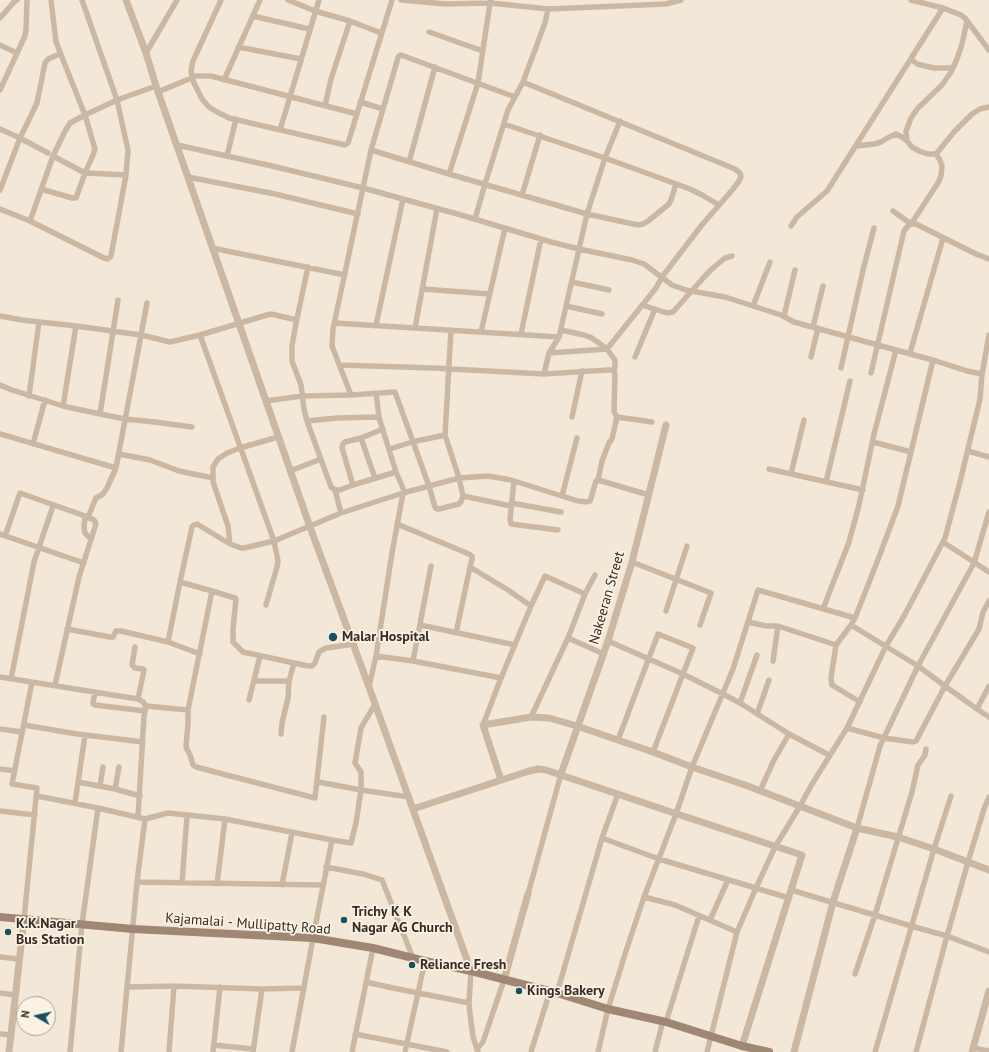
<!DOCTYPE html>
<style>
body{margin:0}
#map{position:relative;width:989px;height:1052px;overflow:hidden;background:#f3e8d7;font-family:"PT Sans",sans-serif}
canvas{display:block}
.north{position:absolute;left:16px;top:996px;width:40px;height:40px;box-sizing:border-box;background:#faf2e4;border:1px solid #aca398;border-radius:50%;rotate:279deg;font-size:11px;font-weight:700;line-height:16px;text-align:center;color:#362c25}
.north::after{content:'';display:block;margin:auto;width:14px;height:18px;background:#195059;clip-path:polygon(50% 0,100% 100%,50% 72%,0 100%)}
</style>
<div id="map">
<canvas width="989" height="1052"></canvas>
<div class="north">N</div>
</div>
<script>
const c = document.querySelector('canvas').getContext('2d');
c.lineJoin = 'round';
const toPath = rows => new Path2D(rows.map(r => 'M' + r).join(''));
function trace(path, color, width, dash) { c.strokeStyle = color; c.lineWidth = width; c.lineCap = dash ? 'butt' : 'round'; c.setLineDash(dash || []); c.stroke(path); }
function write(font, color, halo, rows, align = 'center') {
  c.font = font + ' "PT Sans",sans-serif'; c.lineWidth = 3.5; c.setLineDash([]); c.textBaseline = 'middle'; c.strokeStyle = halo; c.fillStyle = color; for (const [text, x, y, turn = 0] of rows) {
    c.save(); c.translate(x, y); c.rotate((+turn || 0) * Math.PI / 180); c.textAlign = isNaN(turn) ? turn : align; if (halo) c.strokeText(text, 0, 0); c.fillText(text, 0, 0); c.restore();
  }
}
trace(toPath([
 [221,0,193,61,191,70,192,78,194,83,202,99,209,107,217,112,229,118,345,145,348,143,392,0],
 [288,0,315,11,350,21,381,33],
 [401,0,446,4,490,3,548,9,666,4,681,0],
 [911,0,943,8,961,15,965,18,989,50],
 [253,16,309,29],
 [0,18,15,1,17,0],
 [967,21,962,44,957,59,951,72,942,85,918,108,911,118,908,126,906,131,907,141,912,147,919,151,928,154,936,154,954,132,972,114,980,109,989,107],
 [429,32,483,51],
 [0,45,17,53],
 [238,47,301,59],
 [146,53,177,0],
 [911,59,917,64,925,66,934,68,952,68],
 [224,80,260,0],
 [523,82,735,169,740,173,741,177,739,181,733,189,701,226,662,277,656,288,607,349,592,338,584,335,561,330],
 [0,90,25,36,26,30,27,0],
 [158,92,196,76,211,76,357,114],
 [360,102,383,109],
 [325,106,331,79,350,21],
 [504,124,605,158,690,189,702,195,719,205],
 [0,129,20,138,48,153],
 [280,130,319,0],
 [177,145,272,166,363,188,461,215,551,242,579,249,632,260,644,264,672,285,686,290,725,297,781,315,794,322,936,361,967,371,982,374],
 [856,146,874,144,881,142,889,137,896,134,902,137,907,141],
 [371,150,398,58,399,56,401,55,515,97],
 [53,156,85,173,126,175],
 [227,156,236,119],
 [409,162,435,67],
 [449,174,478,83,490,3,491,0],
 [188,177,275,194,358,214],
 [41,189,72,198,76,198,85,173,93,155,95,149,85,115,56,42,51,0],
 [0,190,20,138,37,103,45,63,48,59,60,54],
 [522,195,540,135],
 [0,209,30,221,104,258,108,259,111,256,126,175,128,150,117,100,82,0],
 [893,211,911,224,938,183,941,176,942,166,940,160,936,154],
 [475,219,485,184,508,110,523,82,545,23,548,9],
 [30,221,53,156,65,131,70,123,85,115,117,100,156,86],
 [791,226,797,217,827,191,943,8],
 [212,248,345,275],
 [308,267,296,323,292,346,292,361,301,385,304,409,307,421,331,487,335,490,340,490,353,485,396,472],
 [572,282,609,290],
 [422,289,490,294],
 [642,305,667,313,673,312,705,276,713,268,725,258,732,256],
 [566,306,602,314],
 [753,306,770,262],
 [0,316,22,320,76,326,141,335,170,342,200,335,267,315,271,314,297,320],
 [784,316,795,270],
 [334,323,559,337,587,214,605,158,620,121],
 [376,325,403,199],
 [813,327,823,286],
 [415,328,437,209],
 [481,332,505,228],
 [521,334,541,239],
 [200,335,274,541,278,561,277,567,266,605],
 [549,353,607,349,615,360,615,366,614,372],
 [910,353,943,238],
 [635,357,655,309],
 [811,357,818,328],
 [340,365,433,368,544,374,608,370,612,370,614,372,615,374,614,411,615,414,617,417,652,422],
 [841,368,863,270,874,228],
 [871,373,904,231,907,227,911,224,916,224,976,254,989,259],
 [544,374,549,353,559,337],
 [0,385,12,390,63,406,100,414,125,419,155,422,192,427],
 [376,393,379,417,381,424,396,472,405,493],
 [351,395,332,346,333,329,371,150,449,174,587,214,638,225,643,224,648,221,669,204,671,200,676,184],
 [29,396,39,322],
 [266,401,302,396,351,395,395,392,429,486,435,507,437,509,439,509,459,504,461,502,463,496,459,478,445,435,451,330],
 [63,406,76,326],
 [100,414,118,300],
 [572,417,582,371],
 [307,421,337,418,379,417],
 [0,434,116,468],
 [361,438,375,478],
 [873,442,911,452],
 [33,444,45,400],
 [390,449,412,442,445,435],
 [968,451,989,457],
 [119,454,150,460,179,471,213,478],
 [769,469,863,490],
 [290,471,321,459],
 [791,474,804,420],
 [598,480,602,461,609,443,612,439,617,417],
 [514,481,510,519,511,524,558,530],
 [826,482,850,381],
 [353,485,342,448,343,444,345,442,361,438,383,429],
 [335,490,341,513],
 [463,496,511,506],
 [562,496,577,438],
 [511,503,561,512],
 [85,516,84,528,85,533,91,539],
 [88,517,96,498,103,494,107,488,116,468,147,303],
 [0,534,84,563],
 [5,536,20,493,85,516,94,520,96,524,79,577,55,685],
 [943,542,989,572],
 [230,544,228,526,213,482,213,467,218,459,227,453,240,448,278,437],
 [632,562,711,593,700,625],
 [531,606,545,576,585,594],
 [823,609,849,542,859,505,874,434,896,350],
 [666,611,687,546],
 [855,618,879,557,898,506,933,360],
 [748,622,766,626,778,626,836,645],
 [420,625,515,645],
 [851,625,836,645,831,678,832,685,860,702],
 [67,629,110,637,113,637,116,631,121,631,168,642,200,654],
 [456,633,470,567],
 [568,638,604,654],
 [608,641,683,674,723,694,740,703,789,734,829,755],
 [168,642,180,582],
 [354,644,326,648,322,650,319,652,315,663,312,666,308,666,243,652,233,642,233,629,236,599,235,598,212,591,180,582,192,527,194,525,197,524,230,544,241,548,244,548,274,541,341,513,403,493,459,478,488,476,511,480,578,501,587,502,590,501,596,481,598,480,649,495],
 [135,647,132,665,135,668,143,669,144,670,138,699],
 [376,656,413,661,501,678,531,606,508,590,470,567,472,559,472,556,469,554,397,524],
 [413,661,431,566],
 [773,661,778,626],
 [0,677,138,699,143,702,146,706],
 [11,679,34,562,53,506],
 [254,681,289,681],
 [989,686,977,709,989,717],
 [369,687,376,656,392,553,403,493],
 [95,692,93,703,93,704,95,705,145,711],
 [249,700,260,656],
 [740,703,757,655],
 [977,709,945,686,979,629,983,612,989,601],
 [188,710,188,723,186,747,190,755,193,765,196,767,315,798,324,717],
 [757,714,769,680],
 [531,717,568,638,585,594,595,575],
 [24,725,77,734,143,742],
 [483,725,501,678],
 [0,729,22,732],
 [281,734,282,723,288,698,289,681,294,663],
 [618,740,658,634,693,648,653,752],
 [0,769,15,771],
 [78,782,115,789,140,796],
 [318,782,361,790,361,772,355,763,361,728,375,704],
 [100,786,103,767],
 [115,789,119,767],
 [760,791,774,760,789,734],
 [37,796,98,808,145,819,137,882,121,1052],
 [75,803,85,735],
 [0,811,35,815],
 [138,817,144,716,146,706,188,710,212,591],
 [145,819,168,813,225,819,332,840],
 [857,828,880,746,918,666,974,563,989,512],
 [602,838,659,859,789,898],
 [326,867,363,874,382,880,413,958],
 [137,882,323,885],
 [182,883,187,816],
 [217,884,225,819],
 [282,885,292,833],
 [791,890,911,926,947,936,989,952],
 [528,894,561,774],
 [644,897,675,905,737,932],
 [24,919,37,788,12,784,32,682],
 [710,920,728,880],
 [0,957,19,959],
 [471,971,469,1003,470,1014,473,1037,478,1052],
 [855,974,875,915,912,792,918,765,925,755,926,749],
 [366,982,393,988,469,1003],
 [127,987,174,986,262,989,304,988],
 [0,993,15,995],
 [557,993,602,838,618,794],
 [666,1022,699,916],
 [0,1034,11,1035],
 [355,1034,447,1052],
 [214,1045,253,1049],
 [973,1048,989,1051],
 [477,1049,483,1042,485,1036,504,980],
 [70,1052,82,924,98,808],
 [169,1052,174,986],
 [213,1052,220,987],
 [253,1052,262,989],
 [292,1052,313,938,332,840,351,843,356,823,361,790,409,797],
 [352,1052,373,948],
 [405,1052,425,961],
 [531,1052,550,991],
 [598,1052,608,1009,626,951,644,897,676,814,692,767,733,669,758,590,855,618,851,625,918,666,945,686,916,741,913,742,884,738,847,728],
 [655,1052,663,1021],
 [707,1052,737,932,756,888,775,847,800,806,812,784,847,728,886,646,904,616,945,538,960,482,980,399,982,374,989,335],
 [875,1052,934,849,951,796],
 [916,1052,947,936,968,862,984,809,989,797]
]), '#cbb8a3', 5.5);
trace(toPath([
 [126,0,146,53,156,86,310,527,369,687,471,971],
 [561,774,608,641,632,562,666,425],
 [501,780,483,725,531,717,549,718,577,726,653,752,692,767,745,785,857,828,898,837,934,849,989,870],
 [413,809,526,772,538,769,546,770,671,812,802,855,742,1046],
 [504,980,528,894],
 [9,1052,24,919],
 [794,1052,833,902,857,828],
 [972,1052,989,991]
]), '#cbb8a3', 7);
trace(toPath([
 [0,917,133,929,313,938,373,948,425,961,471,971,557,993,608,1009,666,1022,742,1046,769,1052]
]), '#9f8774', 8);
for (const [x, y, r, color] of [
 [333,637,5,"#195059"],
 [344,920,4,"#195059"],
 [8,932,4,"#195059"],
 [412,965,4,"#195059"],
 [519,991,4,"#195059"]
]) { const dot = new Path2D(); dot.arc(x, y, r, 0, 2 * Math.PI); c.fillStyle = color; c.fill(dot); trace(dot, '#faf2e4', 1.5); }
write('14px', '#362c25', '#faf2e4', [
 ["Nakeeran Street",607,598,-74],
 ["Kajamalai - Mullipatty Road",248,924,4]
]);
write('bold 14px', '#362c25', '#faf2e4', [
 ["Malar Hospital",342,637],
 ["Trichy K K",352,912],
 ["Nagar AG Church",352,928],
 ["K.K.Nagar",16,924],
 ["Bus Station",16,940],
 ["Reliance Fresh",420,965],
 ["Kings Bakery",527,991]
], 'left');
</script>
